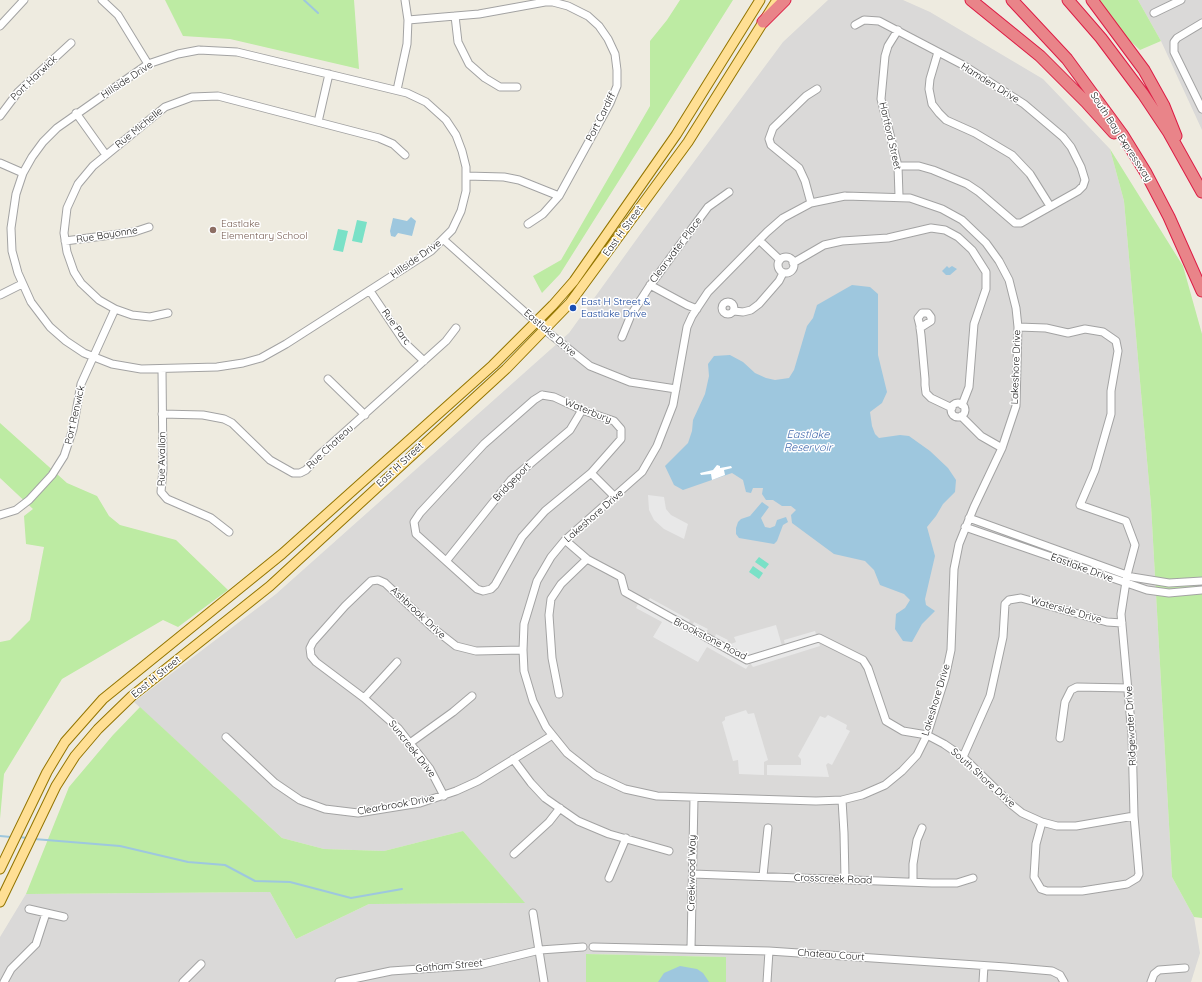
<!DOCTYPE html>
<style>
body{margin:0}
canvas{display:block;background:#eeebe0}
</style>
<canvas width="1202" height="982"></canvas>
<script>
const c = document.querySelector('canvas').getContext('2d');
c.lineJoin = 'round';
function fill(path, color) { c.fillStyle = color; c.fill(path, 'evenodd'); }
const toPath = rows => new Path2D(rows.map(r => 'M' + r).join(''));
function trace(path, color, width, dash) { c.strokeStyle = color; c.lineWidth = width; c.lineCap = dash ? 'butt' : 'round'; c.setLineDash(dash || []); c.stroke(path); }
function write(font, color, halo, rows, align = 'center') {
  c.font = font + ' Quicksand,sans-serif'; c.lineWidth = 3; c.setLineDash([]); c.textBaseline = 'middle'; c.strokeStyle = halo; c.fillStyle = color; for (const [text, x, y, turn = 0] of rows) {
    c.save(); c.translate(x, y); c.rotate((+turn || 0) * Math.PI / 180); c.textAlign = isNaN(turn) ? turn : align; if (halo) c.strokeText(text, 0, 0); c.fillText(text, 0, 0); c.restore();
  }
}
fill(toPath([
 [828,0,903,0,930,12,1043,79,1110,149,1124,201,1151,505,1172,877,1194,917,1200,953,1191,982,726,982,726,957,586,954,586,982,0,982,0,937,26,894,270,892,296,939,369,904,524,903,463,831,384,851,324,849,282,838,134,702,276,594,569,333,644,229,783,42],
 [1138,0,1202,0,1202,130,1161,41]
]), '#dad9d8');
fill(toPath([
 [165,0,354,0,359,69,230,39,183,36],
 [680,0,733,0,560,274,542,293,533,276,561,260,650,106,650,41,667,20],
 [1086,0,1138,0,1161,41,1140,50],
 [1110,149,1183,266,1202,334,1202,918,1194,917,1172,877,1151,505,1124,201],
 [0,423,67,483,97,496,109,516,120,525,176,540,228,590,178,627,163,620,62,679,4,774,0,819,0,642,10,640,30,620,44,547,26,544,24,516,33,509,0,478],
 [140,707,282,838,324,849,384,851,463,831,525,903,369,904,296,939,270,892,26,894,69,787,113,735],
 [586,954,726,957,726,982,586,982]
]), '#bdeba3');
fill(toPath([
 [357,220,367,222,362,243,352,241],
 [338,229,348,231,343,252,333,250],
 [759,557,769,564,765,569,755,562],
 [753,566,763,573,759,579,749,572]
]), '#7ae1c7');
fill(toPath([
 [648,495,664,497,666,509,671,515,688,524,684,539,664,529,654,520,649,510],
 [650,598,690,620,688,624,692,626,694,622,708,629,705,633,714,639,716,634,728,640,726,646,736,642,734,637,776,625,782,646,785,645,784,640,815,631,820,646,753,667,750,663,746,669,707,647,698,662,653,637,662,622,636,608,638,604,647,600,648,601],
 [746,710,748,714,754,713,768,760,764,762,764,775,739,774,738,760,733,761,722,722,725,720,725,717],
 [828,715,847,725,846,729,850,731,832,765,828,763,826,765,829,777,767,775,767,765,801,765,801,759,798,756,820,716,825,718]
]), '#e8e8e8');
fill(toPath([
 [411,217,416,221,412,236,398,233,395,237,391,236,390,231,393,218,407,221],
 [947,266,949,268,952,266,957,269,950,275,946,275,942,271],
 [852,285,870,287,878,294,878,355,887,392,882,403,870,412,872,426,875,434,879,438,900,435,909,436,930,451,948,468,956,480,955,492,943,504,936,516,927,527,935,556,925,599,926,605,935,611,922,624,912,642,903,641,895,629,896,614,905,608,910,600,904,594,880,585,874,570,865,561,834,554,792,523,791,515,796,510,791,506,782,506,773,500,766,500,762,494,763,488,753,488,751,493,746,492,743,480,732,473,683,490,674,485,665,466,688,443,692,431,693,420,705,394,709,376,708,364,714,356,730,355,743,362,755,373,766,378,775,380,789,378,794,370,807,326,813,318,817,305],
 [762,502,769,507,761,518,765,527,770,528,775,526,777,520,786,517,788,522,783,525,777,541,774,544,739,538,736,534,736,528,738,522,741,519,750,516],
 [680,966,697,969,703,973,709,982,658,982,664,973]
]), '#9ec7de');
fill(toPath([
 [717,465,720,466,720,468,731,466,732,468,724,470,725,475,712,480,711,474,701,475,700,473,713,470]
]), '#fff');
trace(toPath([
 [304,0,318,13],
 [0,836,11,837],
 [19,837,27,838],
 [34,839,120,846,188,862,225,865,255,881,290,882,351,898,402,889]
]), '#9ec7de', 2);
const minor = toPath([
 [102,0,118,15,148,64],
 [1154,13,1181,0],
 [455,16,458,42,469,64,485,78,500,87,517,87],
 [408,20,479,14,545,2,553,2,568,6,588,16,599,26,608,39,615,54,617,70,617,86,610,103,559,196,543,214,528,224],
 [1202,23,1177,38,1174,42,1174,52,1202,109],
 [855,25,864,20,879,21,963,65,1024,104,1063,137,1071,147,1081,167,1085,180,1083,186,1078,191,1021,223,1015,223,979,192,967,184,933,170,919,166,898,166],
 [0,26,24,0],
 [898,30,888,46,885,56,881,99,898,166,899,196],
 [199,50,237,52,407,93,426,102,446,120,456,135,462,151,466,167,466,191,461,211,452,230,431,251,286,344,261,358,243,363,217,367,141,369,112,364,84,353,66,341,50,327,31,302,18,273,12,251,11,228,16,194,23,173,32,157,43,142,57,128,148,64,178,54,199,50],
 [938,52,930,79,929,89,932,104,939,113,946,120,975,133,1012,155,1030,174,1050,206],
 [397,90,407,44,408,20,405,0],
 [76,113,106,155],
 [0,116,18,92,71,43],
 [318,122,329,74],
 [0,163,23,173],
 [466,176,504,177,519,180,559,196],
 [845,196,910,198,942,209,962,220,986,243,999,261,1009,280,1016,308,1018,327,1016,406,1002,448,974,507,959,544,954,569,951,650,945,678,927,735,917,755,902,771,885,785,862,795,842,800,816,801,657,796,625,789,595,775,567,753,546,727,533,701,524,671,523,650,524,624,537,581,551,557,565,540,642,472,657,446,673,405,687,327,692,316,708,292,767,232,783,218,811,203,845,196],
 [811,203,805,181,799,168,771,145,769,139,773,128,806,96,817,89],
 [444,240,545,330,590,366,630,382,676,389],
 [759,240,780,260],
 [65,241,134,232,149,227],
 '778 265a8 8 0 1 1 16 0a8 8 0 1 1-16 0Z',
 [793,263,824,245,842,241,888,238,931,228,945,230,958,237,972,250,986,272,986,289,974,324,969,387,962,405],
 [650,285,687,305,697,309],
 [370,291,405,343,424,361],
 [0,295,22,284],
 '722 308a6 6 0 1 1 12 0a6 6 0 1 1-12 0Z',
 [734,311,743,312,751,310,759,304,779,281,783,273],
 [168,313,150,317,132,315,115,309,99,300,81,283,74,272,67,252,64,233,67,208,78,184,93,166,165,107,192,97,218,96,379,138,393,144,405,155],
 [1018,327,1046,328,1068,333,1085,329,1103,332,1116,341,1118,351,1111,391,1111,414,1095,470,1080,505,1126,521,1135,545,1127,575,1121,614,1132,735,1134,816,1139,874,1137,878,1127,884,1082,891,1047,891,1041,889,1034,877,1036,844,1042,822],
 [920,328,931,321,931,317,928,313,922,313,918,318,920,326,920,328,921,335,925,379,925,385,926,393,931,398,952,408],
 [622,337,631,315,649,287,685,238,708,207,729,192],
 [162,369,163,469,161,492,167,499,211,518,229,532],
 [328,379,365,415],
 [542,395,554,397,582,410,614,421,621,429,621,439,591,473,545,511,522,537,495,585,491,589,483,591,477,589,416,534,414,522,420,513,484,444,534,400,542,395],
 '951 410a7 7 0 1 1 14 0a7 7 0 1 1-14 0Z',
 [162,414,203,415,224,419,232,423,270,460,293,473,300,473,306,470,318,456,446,341,456,328],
 [961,416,981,436,1002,448],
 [591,473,615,497],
 [0,515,16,510,29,500,52,475,64,456,73,429,81,384,115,309],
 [969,518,1132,577,1169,583,1202,581],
 [965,527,1147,590,1169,593,1202,590],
 [565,540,587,559,621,577,625,592,747,660,819,638,863,660,868,668,886,721,903,731,927,735,944,744,963,757,1012,805,1022,813,1042,822,1057,826,1076,826,1134,816],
 [447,560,511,480,570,430,582,410],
 [559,694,552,658,549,615,551,599,561,584,587,559],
 [364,698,397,662],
 [226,737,275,783,300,800,325,809,358,813,420,803,456,791,478,781,551,736],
 [1060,738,1065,702,1071,690,1077,687,1129,688],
 [410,743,453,712,472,696],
 [963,757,990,696,1003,637,1005,604,1009,600,1021,598,1107,622,1122,623],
 [513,759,531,783,545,798,578,821,609,834,669,851],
 [444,796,430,769,398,728,364,698,316,662,311,656,310,648,313,642,345,606,371,581,378,580,385,583,433,628,456,646,476,651,523,650],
 [842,800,844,833,845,879],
 [514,854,549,822,560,808],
 [693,874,932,883,957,883,973,878],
 [763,876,768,828],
 [609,878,626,838],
 [913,882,913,864,917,840,922,828],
 [29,909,64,917],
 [533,913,544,982],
 [593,947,769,951,1006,967,1052,971,1060,975,1064,982],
 [691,948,694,798],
 [4,982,11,969,36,944,46,913],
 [183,982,201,964],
 [339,982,391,971,479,965,540,950,583,947],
 [767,982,769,951],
 [983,982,984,966],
 [1151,982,1154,974,1159,970,1185,968]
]);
const major = toPath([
 [0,869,47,772,65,742,103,699,282,554,493,365,553,305,574,281,676,135,760,0],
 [0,902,56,786,75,756,98,729,132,696,270,586,506,369,570,303,688,142,777,0]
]);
const highway = toPath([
 [971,0,1040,56,1086,102,1114,133],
 [1012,0,1067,59,1122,134,1146,173,1169,217,1202,291],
 [1068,0,1101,38,1143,94,1169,133,1202,192],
 [1092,0,1144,70,1164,106,1176,136],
 [763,22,785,0]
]);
trace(minor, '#a3a3a3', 9);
trace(major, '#937500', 11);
trace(highway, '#dd1c45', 13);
trace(minor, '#fff', 7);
trace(major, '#ffdf94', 9);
trace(highway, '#e98489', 11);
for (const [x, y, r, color] of [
 [213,230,4,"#8d6e63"],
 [573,308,4,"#1a4fb4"]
]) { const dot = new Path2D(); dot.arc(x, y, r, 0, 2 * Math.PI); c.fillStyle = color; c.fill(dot); trace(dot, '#fff', 1.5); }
write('10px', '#1c1c1c', '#fff', [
 ["Port Harwick",34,78,-44],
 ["Hillside Drive",127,80,-33],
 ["Hamden Drive",990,83,32],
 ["Port Cardiff",601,117,-63],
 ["Rue Michelle",139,128,-39],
 ["Hartford Street",890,136,77],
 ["South Bay Expressway",1121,137,57],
 ["East H Street",623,231,-54],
 ["Rue Bayonne",107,235,-9],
 ["Clearwater Place",676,250,-53],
 ["Hillside Drive",416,259,-35],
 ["Rue Parc",396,327,54],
 ["Eastlake Drive",550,333,41],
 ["Lakeshore Drive",1016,367,-88],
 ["Waterbury",588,411,22],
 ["Port Renwick",75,415,-77],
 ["Rue Chateau",330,447,-43],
 ["Rue Avallon",162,459,-89],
 ["East H Street",400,465,-43],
 ["Bridgeport",512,482,-46],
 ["Lakeshore Drive",594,516,-41],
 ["Eastlake Drive",1082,568,20],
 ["Waterside Drive",1066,610,16],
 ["Ashbrook Drive",418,613,43],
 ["Brookstone Road",710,639,27],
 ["East H Street",156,677,-39],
 ["Lakeshore Drive",936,700,-73],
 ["Ridgewater Drive",1131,726,-93],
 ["Suncreek Drive",412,749,52],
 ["South Shore Drive",983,778,42],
 ["Clearbrook Drive",396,805,-10],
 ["Creekwood Way",692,873,-89],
 ["Crosscreek Road",833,879,2],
 ["Chateau Court",831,955,4],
 ["Gotham Street",449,966,-5]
]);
write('10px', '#785e54', '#fff', [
 ["Eastlake",221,224],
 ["Elementary School",221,236]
], 'left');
write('10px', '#164399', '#fff', [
 ["East H Street &",581,302],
 ["Eastlake Drive",581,314]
], 'left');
write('italic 11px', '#456cae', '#fff', [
 ["Eastlake",808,435],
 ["Reservoir",808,448]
]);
</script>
